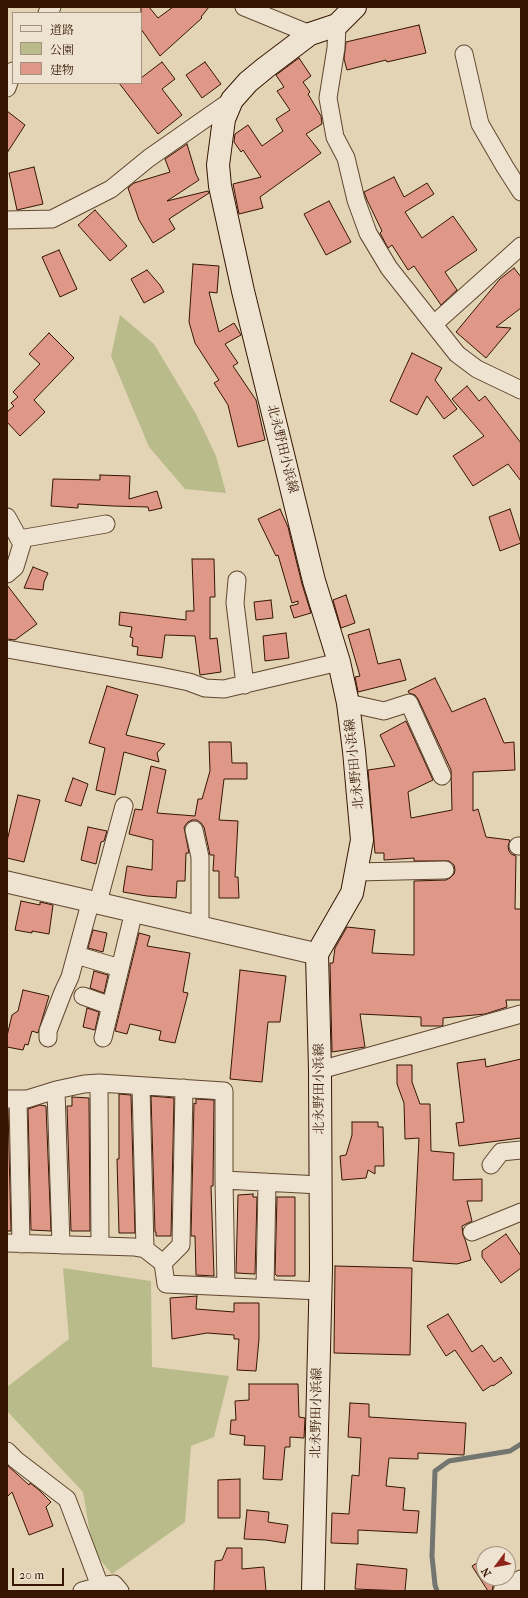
<!DOCTYPE html>
<meta charset="utf-8">
<style>
body{margin:0}
#map{position:relative;width:528px;height:1598px;overflow:hidden;background:#e3d4b6;font-family:"IM FELL French Canon","Noto Serif JP",serif}
canvas{display:block}
.frame{position:absolute;inset:0;border:8px solid #361602;pointer-events:none}
.legend{position:absolute;left:12px;top:12px;width:130px;height:72px;box-sizing:border-box;background:#ede3d0;border:1px solid #a4917e;margin:0;padding:5px 7px;list-style:none;font-size:12px;color:#361602}
.legend li{display:flex;align-items:center;gap:8px;height:20px}
.legend b{width:20px;border:1px solid #a4917e}
.north{position:absolute;left:476px;top:1546px;width:40px;height:40px;box-sizing:border-box;background:#ede3d0;border:1px solid #a4917e;border-radius:50%;rotate:238deg;font-size:11px;font-weight:700;line-height:16px;text-align:center;color:#361602}
.north::after{content:'';display:block;margin:auto;width:14px;height:18px;background:#8f2418;clip-path:polygon(50% 0,100% 100%,50% 72%,0 100%)}
.scale{position:absolute;left:12px;top:1568px;width:52px;height:18px;box-sizing:border-box;border:2px solid #361602;border-top:0;padding-left:5px;font-size:12px;line-height:14px;white-space:nowrap;color:#361602;-webkit-text-stroke:3px #ede3d0;paint-order:stroke}
</style>
<div id="map">
<canvas width="528" height="1598"></canvas>
<div class="frame"></div>
<ul class="legend">
<li><b style="height:5px;background:#ede3d0"></b>道路</li>
<li><b style="height:11px;background:#b9bb8a"></b>公園</li>
<li><b style="height:11px;background:#df9788"></b>建物</li>
</ul>
<div class="north">N</div>
<div class="scale">20 m</div>
</div>
<script>
const c = document.querySelector('canvas').getContext('2d');
c.lineJoin = 'round';
function fill(path, color) { c.fillStyle = color; c.fill(path, 'evenodd'); }
const toPath = rows => new Path2D(rows.map(r => 'M' + r).join(''));
function trace(path, color, width, dash) { c.strokeStyle = color; c.lineWidth = width; c.lineCap = dash ? 'butt' : 'round'; c.setLineDash(dash || []); c.stroke(path); }
function write(font, color, halo, rows, align = 'center') {
  c.font = font + ' "IM FELL French Canon","Noto Serif JP",serif'; c.lineWidth = 3.5; c.setLineDash([]); c.textBaseline = 'middle'; c.strokeStyle = halo; c.fillStyle = color; for (const [text, x, y, turn = 0] of rows) {
    c.save(); c.translate(x, y); c.rotate((+turn || 0) * Math.PI / 180); c.textAlign = isNaN(turn) ? turn : align; if (halo) c.strokeText(text, 0, 0); c.fillText(text, 0, 0); c.restore();
  }
}
fill(toPath([
 [120,315,154,344,196,414,216,456,226,493,185,489,149,447,111,356],
 [63,1268,151,1281,152,1367,229,1376,214,1437,191,1446,185,1522,112,1574,93,1551,83,1492,7,1411,7,1387,69,1339]
]), '#b9bb8a');
trace(toPath([
 [437,1591,435,1585,432,1556,435,1471,449,1461,510,1451,521,1444]
]), '#737570', 5);
const building = toPath([
 [141,7,149,7,158,18,173,7,209,7,201,17,202,18,160,56,141,29,141,7],
 [419,25,426,53,387,62,386,60,347,70,344,59,346,42,419,25],
 [299,58,311,76,303,82,310,92,308,94,321,116,322,124,306,134,321,153,260,197,263,208,239,214,233,184,261,177,243,150,241,152,234,142,235,134,248,125,262,146,283,131,276,119,290,110,277,91,284,87,276,75,299,58],
 [162,62,175,79,162,89,182,115,158,134,119,83,141,83,141,78,162,62],
 [205,62,221,84,202,98,186,75,205,62],
 [7,111,25,125,7,153,7,111],
 [187,144,196,174,199,180,167,201,208,191,209,193,169,219,175,229,153,243,139,220,128,188,134,183,170,172,165,159,187,144],
 [34,167,43,204,17,210,9,173,34,167],
 [394,177,404,197,427,183,434,194,405,212,422,238,453,216,477,250,445,272,457,290,441,305,414,266,408,270,392,245,388,248,380,233,382,231,367,200,364,192,394,177],
 [329,201,351,242,326,255,304,214,329,201],
 [95,210,127,246,110,261,78,225,95,210],
 [59,250,77,289,60,297,42,257,59,250],
 [193,264,219,266,217,293,209,292,219,332,234,323,241,335,225,344,238,363,233,366,256,400,265,440,238,447,228,405,214,383,219,380,195,343,189,322,193,264],
 [514,268,521,277,521,308,496,327,511,328,486,358,456,332,500,279,514,268],
 [147,270,160,285,164,292,144,303,131,279,147,270],
 [49,333,74,358,34,400,45,412,20,436,7,422,7,412,14,406,11,403,18,397,13,392,40,364,29,354,49,333],
 [412,353,442,368,435,380,457,409,444,419,427,396,417,415,390,401,412,353],
 [467,386,479,401,485,396,521,443,521,481,508,464,473,486,453,456,484,436,452,399,467,386],
 [100,475,130,476,129,499,157,491,162,508,149,511,148,507,113,506,78,504,78,508,51,506,53,479,100,480,100,475],
 [280,509,288,527,302,584,311,613,294,618,290,606,298,604,298,601,292,603,278,555,276,556,258,519,280,509],
 [510,509,521,543,500,551,489,517,510,509],
 [192,559,214,559,215,597,210,597,210,639,217,638,221,672,200,675,195,636,165,635,162,658,137,655,138,647,132,646,133,638,130,637,132,627,119,625,120,612,186,620,186,611,194,611,192,559],
 [33,567,48,573,44,582,43,590,24,588,33,567],
 [7,585,37,624,15,640,7,639,7,585],
 [346,595,355,623,341,628,333,600,346,595],
 [271,600,273,618,256,620,254,602,271,600],
 [369,629,378,664,400,659,406,680,358,692,355,677,360,676,348,635,369,629],
 [286,633,289,658,265,661,263,636,286,633],
 [435,678,452,712,485,698,504,743,514,742,515,770,473,772,473,811,478,809,486,837,510,840,508,846,509,851,511,854,516,856,515,909,521,909,521,1000,506,1000,507,1007,485,1014,443,1018,443,1025,442,1026,421,1026,421,1017,360,1014,365,1047,332,1052,330,963,333,963,335,948,347,927,375,930,372,953,414,955,414,881,446,880,450,878,454,874,455,870,454,865,449,861,414,861,414,858,384,860,384,853,375,853,368,770,395,766,380,735,406,721,433,780,408,792,411,818,452,810,451,770,418,699,415,695,409,693,408,691,435,678],
 [107,686,138,695,126,735,165,744,157,753,159,762,124,752,115,795,96,790,105,748,89,743,107,686],
 [209,742,231,742,232,763,247,763,247,779,224,779,219,820,238,821,235,877,238,877,239,898,219,898,219,871,213,871,214,855,210,855,204,827,201,823,197,820,192,820,188,822,184,827,189,853,186,853,185,881,177,881,176,898,147,896,123,892,127,866,152,870,153,840,129,834,135,809,142,810,151,766,166,770,157,813,195,816,198,799,202,799,210,771,209,742],
 [73,778,88,784,81,806,65,801,73,778],
 [18,795,40,800,24,862,7,858,7,841,18,795],
 [88,827,107,831,104,841,101,842,96,864,81,860,88,827],
 [21,901,40,905,40,902,53,905,49,934,32,931,32,933,15,930,21,901],
 [93,930,107,933,103,952,88,948,93,930],
 [139,933,150,936,147,946,190,953,183,992,188,993,175,1043,159,1040,161,1031,130,1024,127,1034,115,1031,139,933],
 [240,970,286,976,280,1022,268,1022,262,1082,230,1079,240,970],
 [94,971,108,975,104,993,90,988,94,971],
 [23,990,49,996,38,1033,32,1031,28,1045,25,1044,23,1050,7,1047,7,1036,12,1015,18,1011,23,990],
 [87,1008,99,1012,95,1030,83,1027,87,1008],
 [485,1059,486,1067,521,1059,521,1138,459,1146,456,1123,464,1122,457,1063,485,1059],
 [397,1065,412,1065,412,1082,420,1104,430,1104,431,1151,454,1153,453,1180,482,1179,482,1201,467,1201,472,1221,462,1226,463,1235,465,1239,471,1260,457,1264,413,1261,419,1138,405,1139,404,1103,397,1084,397,1065],
 [119,1094,131,1095,135,1233,119,1233,117,1159,119,1159,119,1094],
 [151,1096,174,1098,171,1236,156,1236,156,1232,155,1232,151,1096],
 [72,1097,89,1098,90,1231,71,1231,67,1106,72,1106,72,1097],
 [196,1099,214,1100,213,1186,211,1186,214,1276,196,1275,195,1236,191,1236,194,1103,196,1104,196,1099],
 [40,1105,46,1106,51,1231,31,1230,28,1109,40,1105],
 [7,1109,8,1109,11,1231,7,1231,7,1109],
 [352,1122,378,1122,378,1127,383,1127,384,1166,375,1166,375,1174,368,1170,366,1178,342,1180,340,1156,346,1155,352,1135,352,1122],
 [253,1194,253,1197,257,1197,255,1274,236,1273,238,1195,253,1194],
 [277,1197,295,1197,295,1276,277,1276,275,1274,277,1197],
 [506,1234,521,1256,521,1268,501,1283,482,1257,482,1251,506,1234],
 [335,1266,412,1268,410,1355,334,1353,335,1266],
 [197,1296,196,1309,234,1312,234,1303,259,1303,259,1339,256,1371,237,1370,239,1339,234,1339,234,1335,207,1333,172,1339,170,1298,197,1296],
 [448,1314,472,1352,482,1345,494,1362,501,1357,512,1373,493,1386,492,1385,483,1391,455,1350,446,1356,427,1326,448,1314],
 [249,1384,298,1384,299,1417,305,1418,304,1438,290,1437,290,1447,285,1447,282,1480,263,1479,265,1446,244,1445,245,1436,230,1434,231,1420,236,1420,235,1401,249,1400,249,1384],
 [350,1403,369,1404,369,1417,466,1423,464,1455,418,1453,418,1459,389,1458,386,1486,405,1488,403,1510,419,1511,417,1533,358,1530,358,1544,331,1543,332,1513,349,1514,352,1475,359,1476,361,1438,348,1437,350,1403],
 [7,1465,29,1485,30,1483,39,1490,51,1502,46,1507,53,1526,29,1535,12,1492,7,1497,7,1465],
 [240,1479,240,1518,218,1518,218,1480,240,1479],
 [247,1510,269,1512,268,1522,288,1525,285,1543,266,1540,244,1539,247,1510],
 [227,1548,242,1548,242,1569,264,1567,266,1591,214,1591,215,1561,222,1560,227,1548],
 [484,1559,484,1578,504,1578,493,1586,492,1591,488,1591,472,1566,484,1559],
 [357,1564,407,1569,405,1591,355,1589,357,1564]
]);
fill(building, '#df9788');
trace(building, '#361602', 1);
const minor = toPath([
 [244,7,310,34],
 [47,13,52,7],
 [337,25,336,48,328,98,335,137,346,158,356,200,368,233,389,268,457,354,477,369,521,390],
 [464,54,480,124,505,167,521,192],
 [7,88,13,71],
 [7,220,52,219,111,189,149,158,232,100],
 [434,324,521,246],
 [7,517,22,544,15,567,7,574],
 [19,539,106,524],
 [237,580,235,603,245,685],
 [7,649,160,676,189,682,205,688,224,689,339,662],
 [348,703,384,711,409,703,442,776],
 [194,830,200,857,200,926],
 [518,846,521,846],
 [356,872,445,870],
 [98,902,124,806],
 [76,955,120,968],
 [83,996,111,1006],
 [48,1038,48,1031,63,992,70,977,91,900],
 [103,1038,134,911],
 [320,1070,521,1014],
 [141,1086,145,1249],
 [7,1099,27,1099,56,1090],
 [18,1099,21,1244],
 [491,1165,501,1152,521,1150],
 [224,1180,226,1286],
 [472,1232,521,1212],
 [7,1243,134,1247,145,1249,163,1263,166,1284,320,1291],
 [61,1245,56,1090,84,1084,99,1083],
 [100,1246,99,1083,224,1091,224,1180,320,1185],
 [163,1263,181,1245,184,1088],
 [265,1288,267,1182],
 [7,1451,16,1460,67,1499,100,1586,82,1591],
 [100,1586,114,1584,120,1591],
 [502,1591,521,1579]
]);
const tertiary = toPath([
 [7,882,317,954]
]);
const secondary = toPath([
 [313,1591,321,1268,320,1070,317,954,352,893,362,840,354,751,348,703,339,662,314,581,243,291,220,186,218,165,224,119,232,100,248,82,265,68,310,34,337,25,355,7]
]);
trace(minor, '#61462f', 19);
trace(tertiary, '#61462f', 23);
trace(secondary, '#361602', 24);
trace(minor, '#ede3d0', 17);
trace(tertiary, '#ede3d0', 21);
trace(secondary, '#ede3d0', 22);
write('13px', '#361602', '#ede3d0', [
 ["北永野田小浜線",282,449,76],
 ["北永野田小浜線",355,764,-96],
 ["北永野田小浜線",320,1089,-90],
 ["北永野田小浜線",317,1413,-89]
]);
</script>
